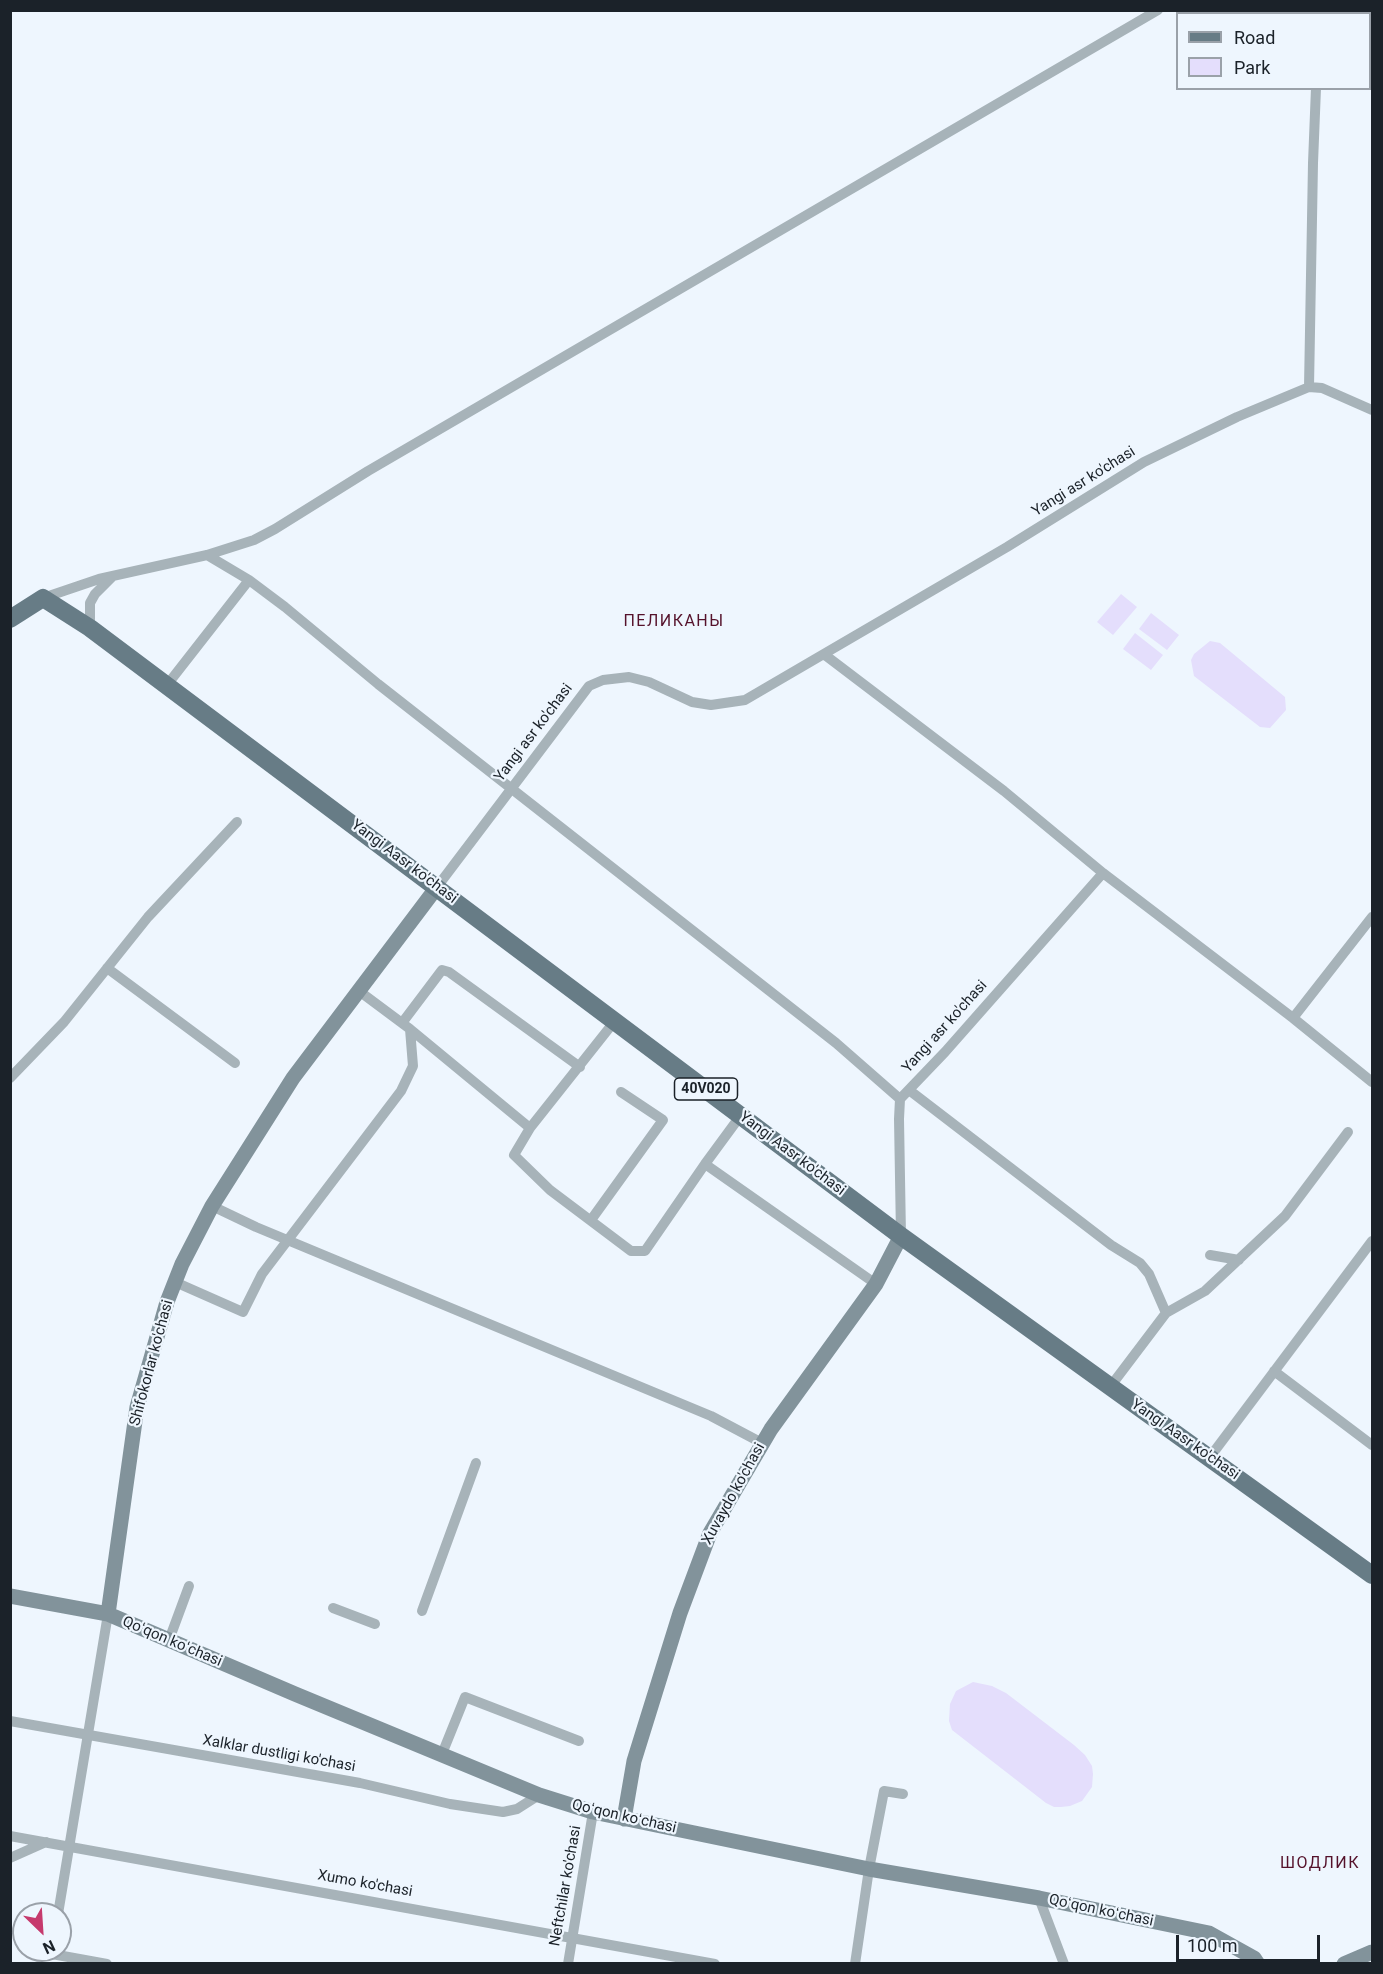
<!DOCTYPE html>
<meta charset="utf-8">
<style>
body{margin:0}
#map{position:relative;width:1383px;height:1974px;overflow:hidden;background:#eef6fe;font-family:Roboto,sans-serif}
canvas{display:block}
.frame{position:absolute;inset:0;border:12px solid #1b2229;pointer-events:none}
.legend{position:absolute;left:1176px;top:12px;width:195px;height:78px;box-sizing:border-box;background:#eef6fe;border:2px solid #9aa1a9;margin:0;padding:8px 10px;list-style:none;font-size:18px;color:#1b2229}
.legend li{display:flex;align-items:center;gap:12px;height:30px}
.legend b{width:30px;border:2px solid #9aa1a9}
.north{position:absolute;left:12px;top:1902px;width:60px;height:60px;box-sizing:border-box;background:#eef6fe;border:2px solid #9aa1a9;border-radius:50%;rotate:155deg;font-size:16px;font-weight:700;line-height:24px;text-align:center;color:#1b2229}
.north::after{content:'';display:block;margin:auto;width:21px;height:27px;background:#c63a6d;clip-path:polygon(50% 0,100% 100%,50% 72%,0 100%)}
.scale{position:absolute;left:1176px;top:1935px;width:144px;height:27px;box-sizing:border-box;border:3px solid #1b2229;border-top:0;padding-left:8px;font-size:18px;line-height:21px;white-space:nowrap;color:#1b2229;-webkit-text-stroke:4px #eef6fe;paint-order:stroke}
</style>
<div id="map">
<canvas width="1383" height="1974"></canvas>
<div class="frame"></div>
<ul class="legend">
<li><b style="height:8px;background:#677c86"></b>Road</li>
<li><b style="height:16px;background:#e4defc"></b>Park</li>
</ul>
<div class="north">N</div>
<div class="scale">100 m</div>
</div>
<script>
const c = document.querySelector('canvas').getContext('2d');
c.lineJoin = 'round';
function fill(path, color) { c.fillStyle = color; c.fill(path, 'evenodd'); }
const toPath = rows => new Path2D(rows.map(r => 'M' + r).join(''));
function trace(path, color, width, dash) { c.strokeStyle = color; c.lineWidth = width; c.lineCap = dash ? 'butt' : 'round'; c.setLineDash(dash || []); c.stroke(path); }
function write(font, color, halo, rows, align = 'center') {
  c.font = font + ' Roboto,sans-serif'; c.lineWidth = 4.5; c.setLineDash([]); c.textBaseline = 'middle'; c.strokeStyle = halo; c.fillStyle = color; for (const [text, x, y, turn = 0] of rows) {
    c.save(); c.translate(x, y); c.rotate((+turn || 0) * Math.PI / 180); c.textAlign = isNaN(turn) ? turn : align; if (halo) c.strokeText(text, 0, 0); c.fillText(text, 0, 0); c.restore();
  }
}
fill(toPath([
 [1121,594,1137,607,1113,635,1097,622],
 [1151,613,1179,635,1167,650,1139,629],
 [1135,633,1163,655,1151,670,1123,649],
 [1210,641,1220,643,1285,697,1286,710,1270,728,1260,727,1194,676,1191,660,1194,654],
 [973,1682,992,1686,1006,1693,1074,1745,1085,1755,1092,1766,1093,1774,1092,1787,1082,1801,1070,1806,1061,1807,1054,1807,1046,1803,952,1730,949,1721,950,1704,956,1691]
]), '#e4defc');
trace(toPath([
 [1315,10,1315,14],
 [1309,387,1313,163,1316,88],
 [207,555,249,580,285,607,378,684,836,1043,900,1099],
 [43,598,99,579,207,555,254,540,275,529,368,471,1158,10],
 [90,628,90,603,95,594,112,577],
 [825,655,1004,791,1103,873,1293,1018,1372,1082],
 [167,685,249,580],
 [437,887,589,686,603,680,629,677,649,682,692,702,711,705,745,700,1007,547,1144,462,1237,417,1309,387,1322,388,1372,410],
 [107,968,235,1063],
 [359,991,410,1029,530,1128,514,1155,550,1190,631,1251,645,1251,705,1164,876,1284],
 [1293,1018,1372,917],
 [402,1023,442,970,449,972,580,1067],
 [10,1078,64,1022,148,917,237,822],
 [909,1090,1111,1245,1140,1263,1149,1274,1166,1313],
 [530,1128,614,1022],
 [705,1164,741,1115],
 [212,1206,256,1227,711,1416,762,1443],
 [591,1220,663,1120,621,1092],
 [901,1236,899,1119,900,1099,945,1052,1103,873],
 [1210,1255,1239,1260],
 [175,1282,243,1312,262,1274,401,1091,413,1066,410,1029],
 [1274,1371,1372,1445],
 [1110,1387,1166,1313,1205,1291,1285,1216,1348,1132],
 [1210,1457,1372,1241],
 [333,1608,375,1624],
 [422,1611,476,1463],
 [169,1640,189,1586],
 [10,1721,360,1783,450,1804,503,1812,517,1809,539,1795],
 [442,1754,465,1697,579,1741],
 [10,1836,715,1964],
 [10,1858,46,1842],
 [1039,1898,1064,1964],
 [58,1914,108,1614],
 [52,1954,107,1964],
 [568,1964,593,1812],
 [855,1964,869,1869,884,1791,903,1794]
]), '#a7b3b9', 10);
trace(toPath([
 [10,1596,108,1614,295,1694,539,1795,593,1812,869,1869,1039,1898,1209,1933,1254,1958,1258,1964],
 [108,1614,137,1407,167,1302,182,1264,212,1206,293,1078,437,887],
 [624,1819,634,1761,680,1613,710,1533,771,1429,876,1284,901,1236],
 [1344,1964,1372,1952]
]), '#82939b', 15);
trace(toPath([
 [10,619,43,598,90,628,901,1236,1372,1575]
]), '#677c86', 18);
for (const [x, y, w] of [
 [706,1089,63]
]) { const box = new Path2D(); box.roundRect(x - w / 2, y - 11, w, 22, 4.5); c.fillStyle = '#eef6fe'; c.fill(box); trace(box, '#1b2229', 1.5); }
write('bold 14px', '#1b2229', null, [
 ["40V020",706,1089]
]);
write('15px', '#1b2229', '#eef6fe', [
 ["Yangi asr ko'chasi",1084,482,-32],
 ["Yangi asr ko'chasi",534,733,-53],
 ["Yangi Aasr ko'chasi",404,862,37],
 ["Yangi asr ko'chasi",945,1027,-48],
 ["Yangi Aasr ko'chasi",792,1154,37],
 ["Shifokorlar ko'chasi",152,1363,-75],
 ["Yangi Aasr ko'chasi",1185,1440,35],
 ["Xuvaydo ko'chasi",734,1494,-61],
 ["Qoʻqon koʻchasi",172,1642,23],
 ["Xalklar dustligi ko'chasi",279,1754,10],
 ["Qoʻqon koʻchasi",624,1817,13],
 ["Xumo ko'chasi",365,1884,10],
 ["Neftchilar ko'chasi",566,1886,-80],
 ["Qoʻqon koʻchasi",1101,1911,12]
]);
c.letterSpacing = '1.5px';
write('16px', '#55122b', '#eef6fe', [
 ["ПЕЛИКАНЫ",674,622],
 ["ШОДЛИК",1320,1864]
]);
c.letterSpacing = '0px';
</script>
